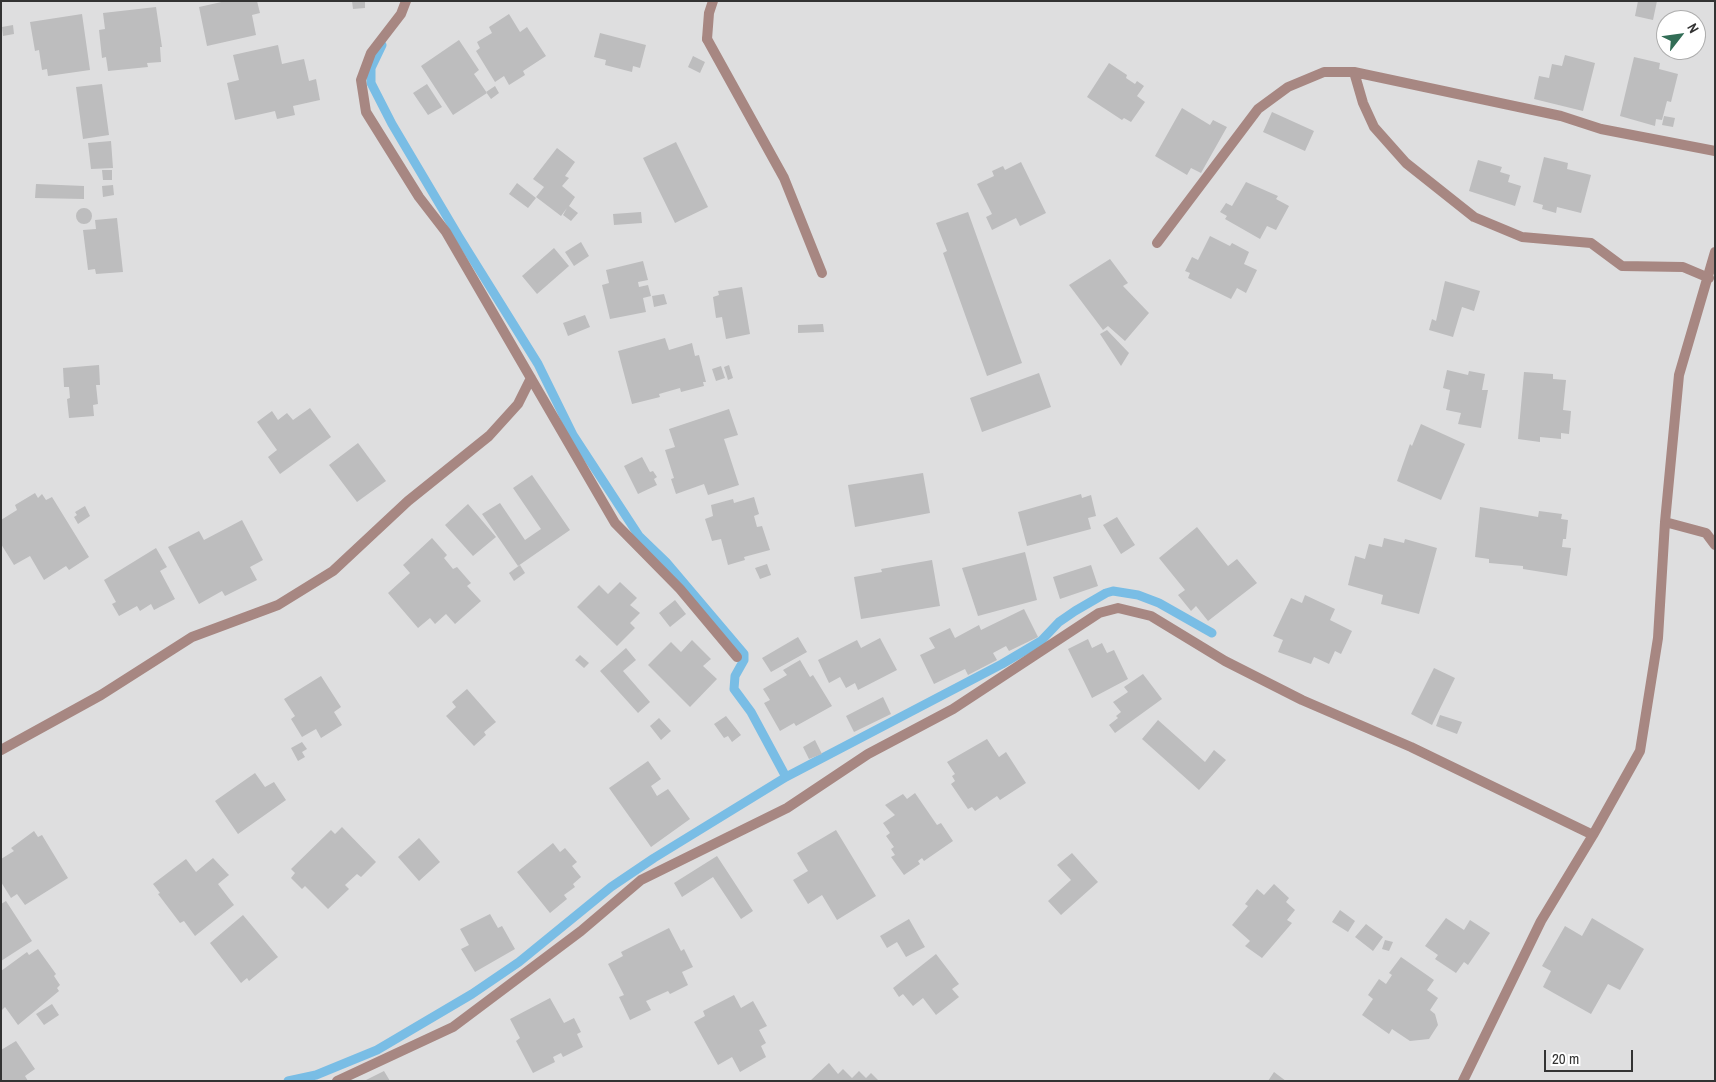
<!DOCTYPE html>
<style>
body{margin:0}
#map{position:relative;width:1716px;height:1082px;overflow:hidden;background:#dededf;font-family:"Archivo Narrow",sans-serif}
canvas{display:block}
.frame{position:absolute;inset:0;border:2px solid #333;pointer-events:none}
.north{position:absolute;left:1656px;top:10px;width:50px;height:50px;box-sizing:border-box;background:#fff;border:1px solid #adadad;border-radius:50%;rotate:60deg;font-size:14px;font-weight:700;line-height:20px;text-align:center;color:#333}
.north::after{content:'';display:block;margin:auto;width:18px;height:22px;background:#326d56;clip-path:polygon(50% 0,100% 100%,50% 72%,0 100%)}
.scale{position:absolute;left:1544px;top:1050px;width:89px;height:22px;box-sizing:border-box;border:2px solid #333;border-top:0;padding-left:6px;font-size:15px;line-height:18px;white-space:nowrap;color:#333;-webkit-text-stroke:4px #fff;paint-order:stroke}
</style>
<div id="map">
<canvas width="1716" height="1082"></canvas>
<div class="frame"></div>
<div class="north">N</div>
<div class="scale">20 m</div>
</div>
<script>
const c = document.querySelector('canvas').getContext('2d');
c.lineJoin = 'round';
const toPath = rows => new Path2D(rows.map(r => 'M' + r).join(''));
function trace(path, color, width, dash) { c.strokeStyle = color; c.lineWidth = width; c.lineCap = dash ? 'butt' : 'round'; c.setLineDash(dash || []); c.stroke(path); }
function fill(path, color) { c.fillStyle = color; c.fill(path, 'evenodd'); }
trace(toPath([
 [382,45,371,68,371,83,392,124,459,237,538,364,573,435,639,536,666,562,744,654,744,660,735,676,734,689,751,712,786,777],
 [288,1081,316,1075,377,1050,472,994,519,962,611,887,654,858,786,777,1002,664,1041,641,1059,622,1075,611,1106,593,1113,591,1138,595,1159,603,1212,633]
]), '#79bde5', 9);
fill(toPath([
 [226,1,257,1,260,13,252,15,256,35,207,46,199,7],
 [352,1,365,1,365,8,353,9],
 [1638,1,1657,1,1653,20,1635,16],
 [156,7,162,47,160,47,161,62,147,63,148,67,108,71,106,57,102,58,99,30,105,29,103,13],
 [82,14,90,70,48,76,47,69,42,70,39,50,35,51,30,22],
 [509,14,520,32,527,27,546,56,523,71,525,75,509,85,504,76,495,82,476,51,480,48,477,42,492,33,489,27],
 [13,25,14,34,3,36,2,27],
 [600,33,646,45,640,68,633,66,632,72,605,65,606,60,594,57],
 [459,40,479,70,474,74,487,93,453,115,421,66],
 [278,45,282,64,304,59,309,81,316,79,320,100,293,106,295,115,277,119,275,111,235,120,227,83,239,80,233,55],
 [1565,55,1595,63,1583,111,1534,99,1539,76,1549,78,1552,64,1562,66],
 [693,56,705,62,700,73,688,67],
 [1634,57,1660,63,1659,69,1678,74,1671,102,1667,101,1662,120,1656,119,1655,126,1620,116],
 [1109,63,1127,75,1126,78,1135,84,1137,81,1144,86,1137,96,1145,102,1131,122,1124,118,1122,120,1087,97],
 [102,84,109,135,83,139,76,87],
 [427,84,442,107,428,115,413,93],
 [495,86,499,93,491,99,486,92],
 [1182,108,1210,125,1213,120,1227,127,1201,173,1191,168,1187,175,1155,156],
 [1272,112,1314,131,1305,151,1263,132],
 [1664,116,1675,118,1673,127,1662,125],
 [111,141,113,168,91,169,88,143],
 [676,142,708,207,675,223,643,158],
 [557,148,575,162,565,176,569,178,562,186,575,197,569,206,578,213,571,221,563,215,567,208,561,216,536,197,544,187,533,179],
 [1544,157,1568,163,1567,169,1591,175,1581,213,1557,207,1556,213,1542,209,1543,205,1533,202],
 [1478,160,1502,167,1500,172,1510,175,1508,182,1521,186,1515,206,1469,191],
 [1021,162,1046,213,1020,226,1016,218,992,230,986,217,992,214,977,184,994,176,992,171,1003,166,1005,170],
 [102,170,112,170,112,180,103,180],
 [1246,182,1278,196,1276,199,1289,206,1276,230,1267,226,1260,239,1225,219,1227,216,1220,212,1226,203,1232,206],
 [517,183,536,198,528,208,509,194],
 [36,184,84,186,84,199,35,198],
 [113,185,114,195,103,197,102,186],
 '76 216a8 8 0 1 1 16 0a8 8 0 1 1-16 0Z',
 [641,212,642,223,614,225,613,214],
 [968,212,1022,363,987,376,943,253,947,251,936,223],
 [117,218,123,272,96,274,95,269,88,270,83,230,96,229,95,220],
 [1210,236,1230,246,1232,243,1249,252,1244,264,1257,270,1246,293,1237,288,1231,299,1188,278,1190,273,1185,271,1192,257,1198,260],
 [581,242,589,256,574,266,565,252],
 [554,248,569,266,537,294,522,276],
 [1110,259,1128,283,1123,286,1149,313,1125,341,1108,326,1103,330,1069,285],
 [643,261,648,280,638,282,639,287,648,285,651,296,643,298,646,312,610,319,602,285,609,283,606,270],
 [1445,281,1480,291,1474,311,1462,307,1453,337,1429,330,1432,319,1436,321],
 [742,287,750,334,726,339,722,317,716,318,713,297,719,295,718,291],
 [664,294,667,304,654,307,652,296],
 [585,315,590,327,568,336,563,323],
 [823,324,824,332,798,333,798,325],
 [1107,330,1129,353,1121,366,1100,334],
 [665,338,669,350,692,343,695,356,699,355,706,382,703,382,704,386,681,392,680,388,659,394,660,397,632,404,618,351],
 [99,365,100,385,96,385,98,404,93,405,94,416,69,418,67,399,70,398,69,387,64,387,63,368],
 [729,365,733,378,728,380,724,367],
 [721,366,725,378,716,381,712,369],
 [1447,370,1468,375,1469,371,1485,374,1482,390,1488,390,1481,428,1458,424,1461,413,1446,410,1450,390,1443,388],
 [1524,372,1553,374,1553,379,1566,380,1563,410,1571,411,1569,434,1561,433,1561,439,1540,437,1540,442,1518,439],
 [1039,373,1051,407,982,432,970,398],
 [310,408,331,437,280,474,268,457,277,450,257,422,272,411,278,420,287,413,293,420],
 [729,409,738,435,724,439,739,485,708,495,704,484,676,494,671,479,674,478,665,450,675,447,669,429],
 [1421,424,1465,444,1441,500,1397,481,1410,444,1412,446],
 [358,443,386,481,357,502,329,465],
 [642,457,650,472,653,471,657,477,654,479,657,485,638,494,624,466],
 [923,473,930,513,855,527,848,485],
 [532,475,570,530,518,566,482,514,500,503,525,540,541,529,513,488],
 [35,493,38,498,42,494,46,500,52,497,89,557,69,570,66,566,44,580,30,556,14,565,1,544,1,520,17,510,15,505],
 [1081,494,1082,498,1091,495,1096,516,1088,518,1091,529,1027,546,1018,512],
 [754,497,759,514,754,516,757,527,762,526,770,550,744,557,745,560,728,565,721,539,712,541,705,519,713,516,711,505,733,499,734,503],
 [468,504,496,537,473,556,445,525],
 [85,506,90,516,78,524,74,517,77,515,75,512],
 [1480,507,1538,517,1539,511,1562,514,1561,519,1568,520,1566,539,1563,539,1562,547,1571,548,1567,576,1523,569,1523,566,1489,563,1489,559,1475,557],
 [1117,517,1135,545,1121,554,1103,525],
 [242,520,263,560,250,567,257,580,225,596,222,591,199,604,168,547,199,531,204,540],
 [1197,527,1228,566,1237,559,1257,583,1208,621,1196,606,1191,611,1178,595,1185,590,1159,558],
 [432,538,447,555,444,558,453,569,457,567,471,583,467,586,481,601,455,624,446,614,435,624,430,618,418,628,388,593,410,573,403,565],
 [1384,538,1404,543,1405,539,1437,548,1419,614,1381,604,1383,595,1348,585,1355,556,1365,559,1369,544,1382,547],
 [156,548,167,567,160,571,175,599,154,610,151,604,140,611,137,606,119,616,112,604,116,602,104,580],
 [1025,552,1037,600,978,616,962,568],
 [932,560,940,606,861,619,854,577,882,572,881,569],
 [767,564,771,575,760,579,755,568],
 [520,565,525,573,514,581,509,573],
 [1091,565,1098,586,1060,599,1053,577],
 [620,582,637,598,630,605,640,613,630,623,635,628,617,646,577,607,599,585,608,594],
 [1305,595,1335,609,1330,620,1352,631,1341,654,1335,651,1329,664,1314,657,1311,664,1278,652,1283,640,1273,636,1291,598,1302,603],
 [675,600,686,614,670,627,659,613],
 [1024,609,1038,637,1009,651,1006,646,993,653,997,660,968,675,965,669,934,684,920,655,935,648,929,638,950,628,955,638,979,625,981,630],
 [798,637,807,652,771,672,762,658],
 [880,638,897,670,858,690,855,683,846,688,840,677,829,683,818,660,857,640,861,648],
 [1088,639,1092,648,1102,643,1107,653,1114,650,1128,679,1092,698,1068,649],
 [692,640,711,659,703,666,717,679,690,707,648,665,671,642,681,652],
 [626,648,636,660,623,671,650,702,638,713,600,671],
 [580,655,589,663,584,668,575,660],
 [800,660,810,677,813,675,832,706,796,726,794,723,780,731,764,703,770,700,763,689,787,675,783,670],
 [1434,668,1455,678,1432,725,1411,714],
 [1143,674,1162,699,1115,733,1109,725,1118,718,1116,716,1121,712,1113,702,1128,692,1124,687],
 [321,676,341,707,334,712,342,725,321,738,316,729,302,737,291,719,295,716,284,699],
 [467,689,496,722,484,732,486,735,474,746,446,716,456,707,452,702],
 [883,697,891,714,854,732,846,716],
 [1440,715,1462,722,1457,734,1436,726],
 [726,716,741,735,732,742,728,736,724,738,714,724],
 [659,718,671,731,661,740,650,726],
 [1158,720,1205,762,1214,750,1226,760,1199,790,1142,739],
 [987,739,999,757,1006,752,1026,783,1000,800,997,796,975,811,972,807,968,809,951,784,955,781,952,776,955,774,947,762],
 [815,740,822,754,809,759,803,747],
 [302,742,307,749,302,752,305,757,298,761,291,748],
 [648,761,661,779,651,786,657,796,668,789,690,819,651,847,609,788],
 [255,773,265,787,274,782,286,800,238,834,215,801],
 [915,793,937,825,941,823,953,841,924,861,922,858,918,861,920,864,904,875,891,857,895,855,891,849,894,847,886,836,890,833,883,823,895,815,885,805,903,794,907,799],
 [342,827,376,862,361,877,357,874,345,885,349,889,328,909,305,886,302,889,291,878,295,873,291,869,331,830,335,834],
 [836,830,876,896,837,920,822,895,808,904,793,880,808,871,797,853],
 [34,831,38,837,42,835,68,878,25,905,17,894,11,898,1,882,1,859,14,851,11,848],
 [419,838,440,862,419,881,398,857],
 [553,843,560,852,565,848,577,862,572,866,581,877,573,884,575,887,564,895,567,899,550,913,517,872],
 [1072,853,1098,882,1061,915,1048,901,1071,880,1057,865],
 [717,856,753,911,741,919,713,877,682,897,674,883],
 [213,858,229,875,218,884,234,905,195,936,184,921,180,923,158,894,160,893,153,884,186,859,196,872],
 [1274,884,1289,898,1286,902,1295,910,1287,920,1292,923,1262,958,1245,946,1250,941,1232,925,1248,906,1245,904,1257,889,1264,895],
 [6,901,32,941,1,961,1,904],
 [1340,910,1355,921,1348,932,1332,922],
 [490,914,498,928,502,926,515,949,475,972,461,949,469,945,460,929],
 [243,915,278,957,249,981,247,978,241,983,210,943],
 [1446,918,1464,930,1470,920,1490,933,1468,965,1464,962,1456,973,1435,959,1438,955,1425,946],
 [1592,918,1644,949,1620,990,1608,984,1591,1014,1543,987,1551,971,1542,966,1565,926,1582,936],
 [909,919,925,947,906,957,897,942,887,948,880,936],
 [1366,924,1383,937,1373,951,1355,937],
 [669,928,681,951,684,949,693,967,682,972,688,985,670,994,668,991,646,1001,651,1010,630,1020,619,997,624,995,608,964,623,956,621,952],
 [1385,940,1393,942,1389,951,1382,949],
 [38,949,56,974,54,976,60,985,57,988,59,991,18,1025,5,1007,1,1011,1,971,27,952,29,955],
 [936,954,959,984,952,989,959,997,936,1015,923,998,913,1006,903,994,899,997,893,988],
 [1401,957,1434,980,1427,990,1438,998,1430,1010,1435,1014,1438,1025,1429,1039,1410,1041,1392,1029,1389,1034,1362,1015,1373,999,1368,995,1379,979,1386,984,1392,975,1389,973],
 [734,995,741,1008,753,1001,767,1026,759,1030,766,1043,761,1046,766,1057,740,1072,732,1057,718,1065,694,1022,705,1016,703,1011],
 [550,998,564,1023,574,1018,581,1032,577,1034,583,1047,563,1057,561,1053,553,1057,555,1062,533,1073,516,1041,520,1038,510,1019],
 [52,1004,59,1015,44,1025,36,1014],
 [16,1041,35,1069,25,1076,28,1081,1,1081,1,1050],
 [829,1063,838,1074,843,1069,852,1078,859,1071,866,1078,871,1073,879,1081,810,1081],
 [384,1071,390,1081,364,1081],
 [1274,1072,1286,1081,1268,1081]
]), '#bdbdbe');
trace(toPath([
 [707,39,784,178,822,273]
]), '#a78782', 10);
trace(toPath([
 [406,1,401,14,371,53,361,80,366,112,419,197,446,232,615,523,680,589,737,657],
 [707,39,709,13,713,1],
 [1354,72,1363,103,1374,127,1406,163,1474,217,1522,237,1591,243,1622,266,1683,267,1709,278],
 [1157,243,1258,109,1288,87,1324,72,1354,72,1561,116,1601,129,1715,151],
 [1665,522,1706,533,1715,545],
 [1,750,101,695,192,637,278,605,333,571,408,501,489,436,518,404,531,378],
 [337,1081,453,1027,581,931,641,880,787,808,868,754,953,709,1099,613,1118,608,1151,616,1225,661,1302,700,1411,747,1593,835],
 [1463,1081,1541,921,1593,835,1640,751,1658,638,1665,522,1679,375,1715,252]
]), '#a78782', 10);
</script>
